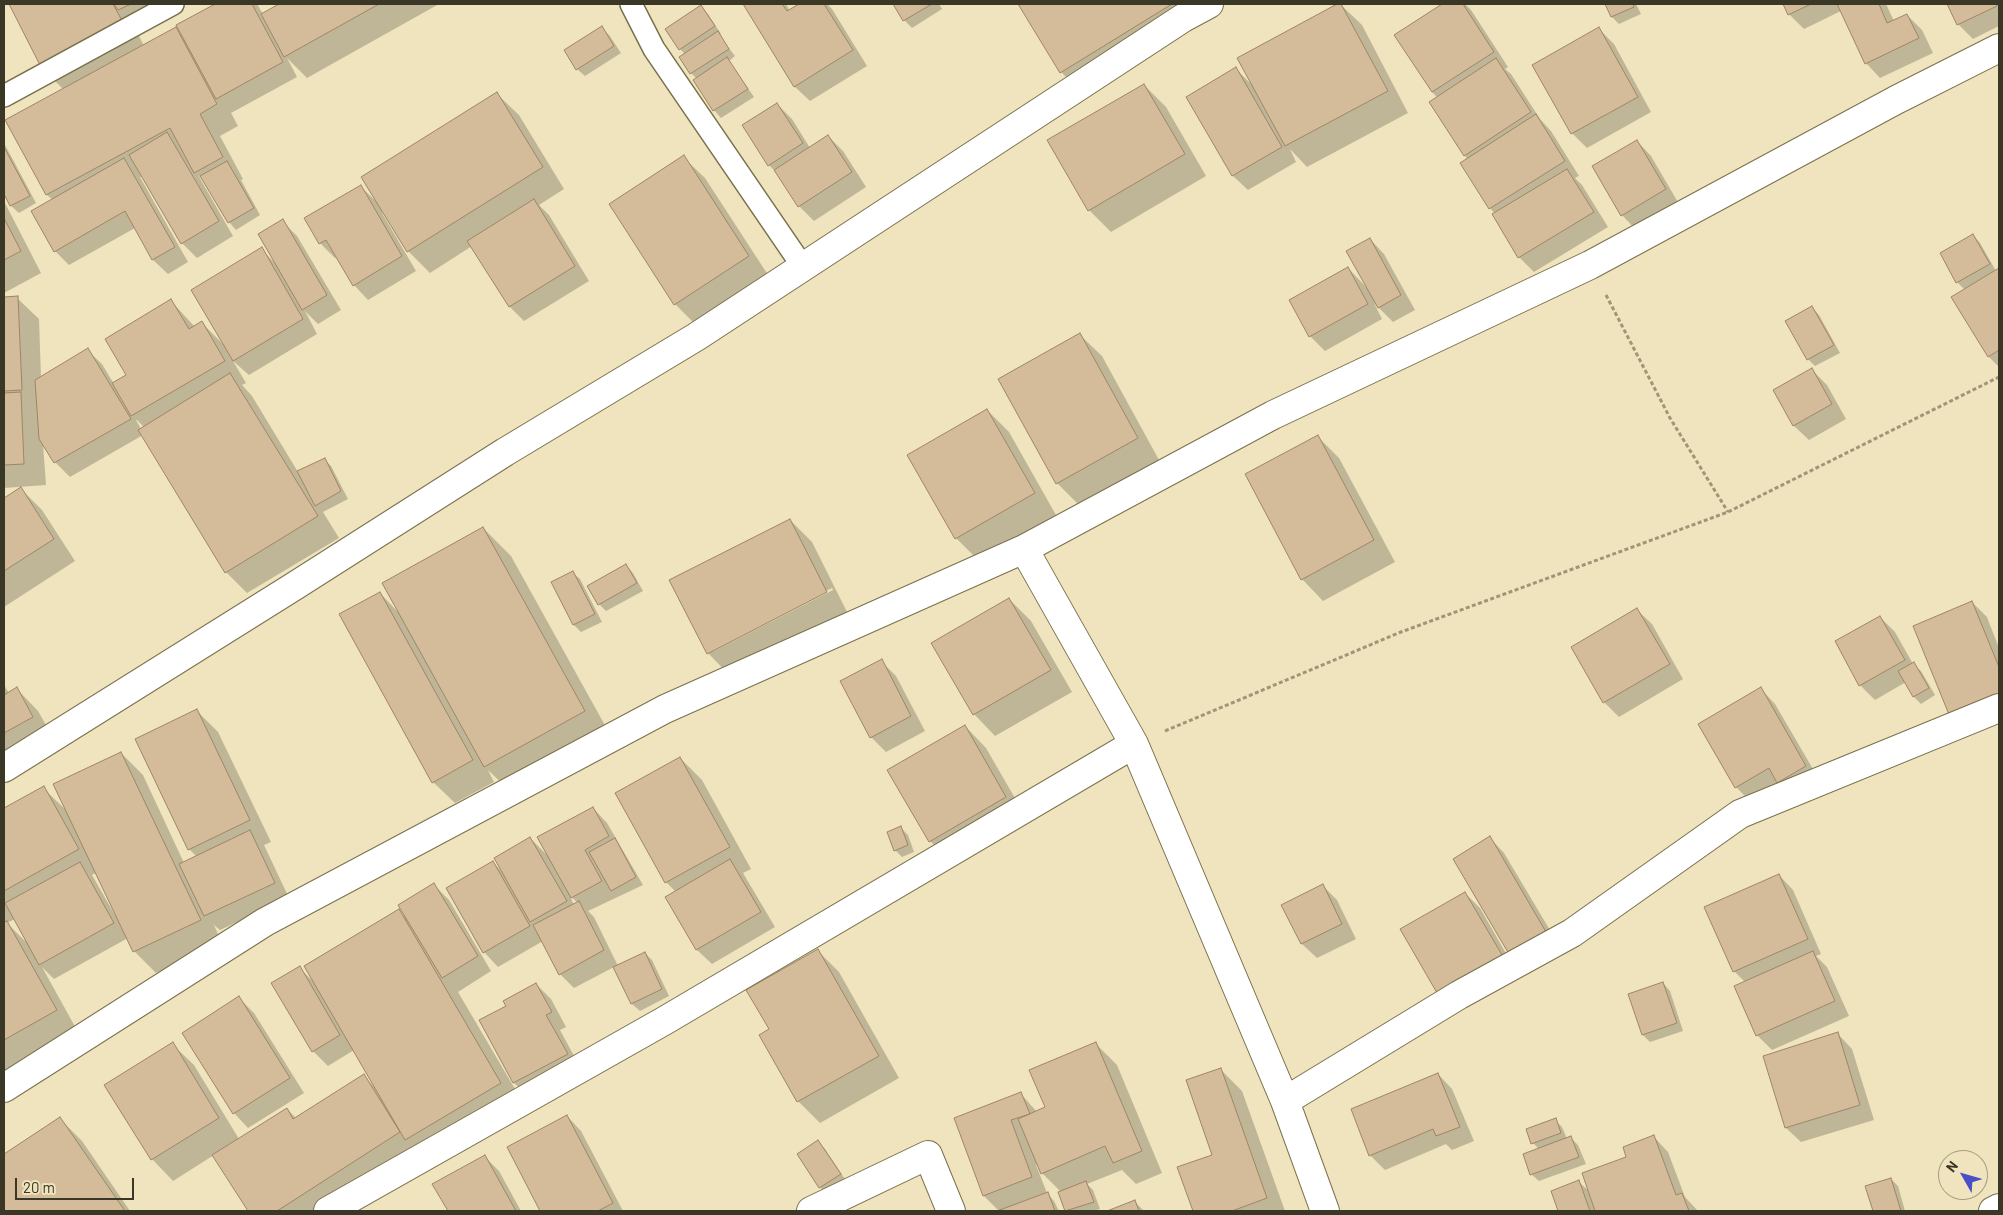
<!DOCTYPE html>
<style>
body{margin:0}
#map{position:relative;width:2003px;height:1215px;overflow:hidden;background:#efe4bd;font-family:Barlow,sans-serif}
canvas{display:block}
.frame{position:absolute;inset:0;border:5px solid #3b3727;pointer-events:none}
.north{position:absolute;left:1938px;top:1150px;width:50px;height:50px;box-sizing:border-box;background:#efe4bd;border:1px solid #a79f81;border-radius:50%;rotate:308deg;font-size:14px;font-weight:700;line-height:20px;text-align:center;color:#3b3727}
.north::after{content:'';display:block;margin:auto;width:18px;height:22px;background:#4950c5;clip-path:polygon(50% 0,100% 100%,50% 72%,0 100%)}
.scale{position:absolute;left:15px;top:1178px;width:119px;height:22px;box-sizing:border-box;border:2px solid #3b3727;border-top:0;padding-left:6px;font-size:15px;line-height:18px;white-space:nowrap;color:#3b3727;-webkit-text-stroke:4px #efe4bd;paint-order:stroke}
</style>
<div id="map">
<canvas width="2003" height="1215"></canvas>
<div class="frame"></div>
<div class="north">N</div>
<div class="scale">20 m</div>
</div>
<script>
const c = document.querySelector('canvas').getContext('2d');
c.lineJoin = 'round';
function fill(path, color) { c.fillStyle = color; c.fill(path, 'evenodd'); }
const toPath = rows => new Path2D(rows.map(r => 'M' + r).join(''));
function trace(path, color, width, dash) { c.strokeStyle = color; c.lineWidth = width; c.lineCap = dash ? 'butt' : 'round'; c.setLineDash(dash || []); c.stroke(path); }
fill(toPath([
 [10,4,172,4,133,24,144,46,175,29,183,37,178,25,218,4,257,4,263,14,282,4,439,4,307,78,287,58,297,77,231,113,238,126,220,136,243,179,241,180,260,215,236,230,229,222,206,184,198,175,233,236,197,258,182,243,143,176,140,177,188,262,168,274,153,260,135,228,69,265,55,251,53,200,47,195,6,120,63,89,44,70],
 [744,4,786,4,790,11,801,4,827,4,832,9,867,66,810,101,795,87],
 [894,4,939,4,942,9,912,28,904,20],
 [1019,4,1194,4,1083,94,1061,72],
 [1340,4,1362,25,1408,113,1307,167,1290,149,1296,162,1248,190,1233,176,1188,97,1236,69,1253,86,1239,58],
 [1444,4,1465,4,1471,10,1508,67,1505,69,1511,74,1540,119,1551,131,1579,176,1575,178,1582,185,1608,227,1534,272,1519,257,1493,215,1495,214,1490,208,1438,98,1432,92,1396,35],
 [1606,4,1636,4,1641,14,1619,24,1612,17],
 [1784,4,1886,4,1894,21,1907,15,1922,30,1933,53,1880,78,1866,63,1841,11,1804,29,1789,14],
 [1948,4,1999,4,1999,26,1973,39,1958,24],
 [701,7,708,14,721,34,719,35,735,56,729,61,754,97,721,118,714,110,697,79,691,73,685,54,680,49],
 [602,28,609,35,621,53,585,76,577,69],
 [1599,29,1614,44,1651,112,1587,148,1572,133],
 [1144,85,1166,107,1206,176,1111,232,1089,210,1048,141],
 [497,94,519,115,564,189,539,205,549,215,589,281,524,321,510,307,472,246,430,273,408,251,384,212,382,213,416,271,368,300,354,285,337,257,335,258,320,243,360,186,378,203],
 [777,104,792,119,810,148,828,136,843,151,866,187,814,221,799,206,779,175,769,165,744,126],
 [1637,141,1651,156,1679,204,1636,230,1622,215],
 [4,143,36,203,19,213,11,206,4,191],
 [683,157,705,178,770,278,697,326,675,304],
 [4,201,41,273,4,293],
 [282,221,297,236,341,310,318,324,305,311,317,334,249,375,233,361,246,383,242,385,252,396,298,472,324,459,331,466,348,499,323,512,339,538,247,593,226,572,143,435,70,477,55,462,43,444,46,485,4,488,4,298,17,298,39,319,41,378,87,350,102,364,114,384,128,375,171,301,195,327,202,323,223,344,261,249,274,262],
 [136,420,137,420,144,427,141,429],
 [1973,235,1980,243,1996,271,1999,269,1999,367,1989,357,1953,297,1965,290,1957,282],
 [1370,239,1384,254,1415,310,1393,322,1374,303,1382,319,1325,351,1310,336,1348,268,1367,288],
 [1812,307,1819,315,1840,353,1815,366,1808,359],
 [1080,335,1102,356,1159,460,1079,505,1057,483],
 [1812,370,1827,385,1846,419,1809,440,1794,426,1774,391],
 [987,410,1009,432,1056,515,978,560,956,538],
 [1317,436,1339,458,1395,562,1323,601,1302,579],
 [21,489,42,510,75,561,4,607,4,499],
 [790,520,812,542,848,614,729,675,708,653],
 [832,588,833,590,714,651,714,648],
 [483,528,511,556,612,738,513,794,488,770,494,782,455,803,433,782,380,593,398,612],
 [626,565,633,573,643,591,606,611,599,604],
 [572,572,580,579,602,622,581,632,574,625,553,582],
 [1009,599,1031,621,1072,692,995,736,974,714],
 [1972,602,1987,617,1999,648,1999,717],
 [1637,610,1652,624,1683,679,1619,717,1604,702,1573,648],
 [1880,617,1895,632,1913,664,1921,671,1935,695,1921,704,1914,697,1906,682,1875,700,1860,685],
 [881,661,896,676,925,731,886,752,871,737],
 [4,685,9,693,17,689,38,711,54,739,4,767],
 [1761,689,1775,704,1820,781,1751,802,1736,787],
 [197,711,218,732,271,842,264,845,289,898,220,930,214,925,221,941,156,973,134,951,128,938,54,979,42,967,78,1032,4,1074,4,810,43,788,67,811,121,753,143,775,184,863,197,857,189,849],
 [97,872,117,914,115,915,92,875],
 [15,919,26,942,7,923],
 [965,726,986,748,1027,819,951,862,930,841],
 [680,758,702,780,751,869,743,873,775,927,712,964,697,950,667,897,676,892,666,882],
 [593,808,607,823,643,885,588,911,594,917,618,966,645,953,652,960,669,996,640,1011,632,1004,614,967,574,988,560,974,543,941,498,967,484,952,493,862,502,872,530,838,549,857],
 [570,896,578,903,574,905],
 [901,828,908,835,914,852,902,857,895,850],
 [1490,838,1504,853,1560,947,1525,968],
 [1779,875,1793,890,1821,954,1816,956,1827,967,1849,1016,1772,1050,1757,1035,1745,982,1734,971],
 [434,885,449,900,491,971,458,992,528,1111,332,1211,250,1211,214,1155,173,1181,152,1159,172,1044,194,1065,239,1139,287,1109,296,1118,364,1076,375,1088,354,1050,328,1066,313,1051,299,968,314,982,399,911,407,919],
 [1322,885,1337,900,1356,939,1317,958,1302,944,1283,905],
 [1465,893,1480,908,1519,976,1455,1012],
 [817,950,839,972,899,1078,820,1123,798,1101,761,1036,771,1030],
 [1663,983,1670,991,1683,1031,1650,1042,1643,1035],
 [536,984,551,999,566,1027,560,1030,581,1069,529,1097,514,1083,480,1021,507,1007],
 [239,998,254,1013,304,1093,248,1128,234,1113],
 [1838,1034,1852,1049,1874,1120,1801,1142,1786,1128],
 [1095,1043,1117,1065,1162,1173,1136,1184,1122,1170,1087,1184,1093,1190,1100,1209,1093,1211,1066,1211,1059,1193,1061,1192,1042,1173,1038,1164,1036,1165,1047,1193,1054,1201,1059,1211,999,1211,984,1196,955,1119,1021,1094,1037,1112,1047,1108],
 [1220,1069,1242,1091,1285,1211,1194,1211,1179,1168,1214,1155],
 [1438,1074,1452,1089,1474,1141,1452,1150,1446,1144,1385,1170,1370,1155],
 [567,1116,581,1131,623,1211,541,1211,508,1148],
 [60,1119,82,1141,130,1211,4,1211,4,1156],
 [1555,1120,1562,1127,1567,1139,1571,1138,1578,1145,1586,1164,1539,1181,1531,1174,1539,1149,1533,1143],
 [1654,1137,1668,1152,1685,1197,1698,1211,1559,1211,1552,1192,1579,1182,1590,1192],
 [818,1141,825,1149,847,1182,827,1195,820,1187,798,1154],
 [484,1156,499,1171,521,1211,449,1211,434,1185],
 [1891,1179,1898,1186,1905,1211,1874,1211,1867,1187],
 [1135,1202,1144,1211,1110,1211]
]), '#0003');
const building = toPath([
 [9,4,113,4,126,28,43,71,9,4],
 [114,4,131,4,118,10,114,4],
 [215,4,252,4,283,62,216,99,176,25,215,4],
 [279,4,379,4,284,57,261,14,279,4],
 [743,4,782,4,787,11,799,4,824,4,853,50,794,87,743,4],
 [893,4,932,4,903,21,893,4],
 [1018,4,1172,4,1060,73,1018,4],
 [1337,4,1341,4,1388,91,1285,146,1237,58,1337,4],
 [1442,4,1463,4,1494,52,1432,92,1394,35,1442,4],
 [1605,4,1633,4,1634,7,1611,17,1605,4],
 [1783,4,1811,4,1788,15,1783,4],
 [1837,4,1879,4,1887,23,1907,14,1919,38,1865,64,1837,4],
 [1947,4,1996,4,1997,6,1957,25,1947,4],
 [701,5,715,26,679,50,665,29,701,5],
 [602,26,614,46,576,70,564,50,602,26],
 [176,27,217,104,200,114,223,157,194,173,170,128,46,195,5,120,176,27],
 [1599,27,1638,97,1571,134,1532,65,1599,27],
 [718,31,729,49,690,74,679,57,718,31],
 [727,57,748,89,713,111,693,80,727,57],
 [1496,58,1531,112,1464,156,1429,102,1496,58],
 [1236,67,1282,147,1232,176,1186,97,1236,67],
 [1144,84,1185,154,1088,211,1047,140,1144,84],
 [497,92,543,167,407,252,361,177,497,92],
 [777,103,803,143,768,166,742,125,777,103],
 [1536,114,1565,161,1489,209,1460,163,1536,114],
 [167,132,219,221,181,244,129,155,167,132],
 [828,135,852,172,798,207,774,170,828,135],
 [1637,140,1666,189,1621,216,1592,166,1637,140],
 [4,147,30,196,10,206,4,194,4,147],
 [684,155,749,256,674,305,609,204,684,155],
 [124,158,175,247,152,260,125,211,54,252,31,211,124,158],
 [227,161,254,208,228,223,200,176,227,161],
 [1567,169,1594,212,1518,258,1492,214,1567,169],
 [361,185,402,256,353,286,326,240,319,244,304,218,361,185],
 [534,199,575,266,509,307,467,241,534,199],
 [4,218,21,251,4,260,4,218],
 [283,219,327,295,302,310,258,234,283,219],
 [1973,234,1990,264,1956,283,1940,253,1973,234],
 [1370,238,1401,295,1378,308,1346,251,1370,238],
 [262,247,303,319,233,361,191,290,262,247],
 [1348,267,1368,304,1309,337,1289,300,1348,267],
 [1999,268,1999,350,1988,357,1951,297,1999,268],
 [18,296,22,390,4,391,4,297,18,296],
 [171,299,189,329,202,321,225,361,131,416,112,383,126,375,105,339,171,299],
 [1812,306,1834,345,1807,360,1785,321,1812,306],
 [1080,333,1138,438,1056,484,998,379,1080,333],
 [88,348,131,419,54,463,39,439,35,380,88,348],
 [1812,368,1832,404,1793,426,1773,390,1812,368],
 [230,373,318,516,225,573,138,430,230,373],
 [21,392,24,464,4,465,4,393,21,392],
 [987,409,1035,493,955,539,907,455,987,409],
 [1318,435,1374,540,1301,580,1245,474,1318,435],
 [325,458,341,491,315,506,297,471,325,458],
 [21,487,54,539,4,571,4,498,21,487],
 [790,519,827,592,707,654,669,580,790,519],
 [483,527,585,711,484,767,382,583,483,527],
 [626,564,637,583,598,605,587,586,626,564],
 [573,571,595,614,573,625,551,582,573,571],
 [380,592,473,760,432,783,339,614,380,592],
 [1009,598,1051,670,973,715,931,643,1009,598],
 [1972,601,1999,667,1999,696,1950,717,1913,626,1972,601],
 [1637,608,1670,664,1603,703,1571,647,1637,608],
 [1880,616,1905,660,1859,686,1835,641,1880,616],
 [882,659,911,716,870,738,840,681,882,659],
 [1914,662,1929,688,1913,697,1898,671,1914,662],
 [17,687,33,717,4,733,4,695,17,687],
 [1761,687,1806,766,1777,783,1769,768,1735,788,1698,724,1761,687],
 [197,709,250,820,188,850,135,739,197,709],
 [965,725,1006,797,929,842,887,770,965,725],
 [121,752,201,920,133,952,53,784,121,752],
 [680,757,730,847,665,883,615,793,680,757],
 [44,786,79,849,4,891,4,808,44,786],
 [593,807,609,836,585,850,602,881,571,898,537,837,593,807],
 [901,826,908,845,894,851,887,832,901,826],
 [250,830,275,883,204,916,179,864,250,830],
 [1490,836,1546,932,1509,954,1453,859,1490,836],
 [530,837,567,901,530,922,494,858,530,837],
 [615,838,636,877,611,891,589,852,615,838],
 [730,859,761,912,696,950,665,897,730,859],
 [493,861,530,926,483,953,446,888,493,861],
 [80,862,114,923,39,965,5,903,80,862],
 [1779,874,1808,939,1733,972,1704,907,1779,874],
 [434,883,478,956,442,978,398,905,434,883],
 [1323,884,1342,924,1301,944,1281,905,1323,884],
 [1465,892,1505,960,1440,998,1400,929,1465,892],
 [579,901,604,950,559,975,533,925,579,901],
 [399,909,501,1083,405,1140,304,966,399,909],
 [7,921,57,1010,4,1040,4,922,7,921],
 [818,949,879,1056,797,1102,759,1035,769,1029,746,990,818,949],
 [1813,951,1835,1001,1756,1036,1734,986,1813,951],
 [645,952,662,989,631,1004,613,967,645,952],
 [300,966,340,1035,312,1052,271,983,300,966],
 [1663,982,1677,1023,1642,1035,1628,994,1663,982],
 [536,983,552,1012,546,1015,568,1054,513,1083,479,1020,506,1006,503,1001,536,983],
 [239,996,290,1078,233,1114,182,1033,239,996],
 [1838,1032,1860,1105,1785,1128,1763,1056,1838,1032],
 [173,1042,219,1118,151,1160,104,1085,173,1042],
 [1096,1042,1142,1151,1113,1163,1105,1146,1041,1174,1018,1119,1045,1107,1029,1070,1096,1042],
 [1221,1068,1267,1198,1232,1211,1193,1211,1177,1167,1212,1155,1186,1080,1221,1068],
 [1438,1073,1460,1127,1436,1136,1433,1129,1369,1156,1351,1109,1438,1073],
 [364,1074,400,1132,277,1211,248,1211,212,1155,287,1108,293,1119,364,1074],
 [1021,1092,1030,1114,1011,1120,1032,1177,983,1196,954,1118,1021,1092],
 [567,1115,613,1203,598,1211,540,1211,507,1147,567,1115],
 [60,1117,125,1211,4,1211,4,1154,60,1117],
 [1556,1118,1561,1133,1531,1144,1526,1129,1556,1118],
 [1654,1135,1676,1195,1682,1193,1689,1211,1595,1211,1582,1173,1626,1157,1623,1147,1654,1135],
 [1571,1136,1579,1157,1530,1175,1523,1154,1571,1136],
 [818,1140,841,1174,819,1188,797,1154,818,1140],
 [485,1155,516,1211,448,1211,432,1184,485,1155],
 [1891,1178,1901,1211,1873,1211,1865,1186,1891,1178],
 [1579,1180,1590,1211,1558,1211,1551,1191,1579,1180],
 [1086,1181,1094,1202,1065,1211,1058,1192,1086,1181],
 [1048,1192,1055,1211,997,1211,1048,1192],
 [1135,1200,1139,1211,1107,1211,1135,1200]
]);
fill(building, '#d4bb9a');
trace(building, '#9d8566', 1);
const service = toPath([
 [631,4,654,49,803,267],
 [4,96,173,4]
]);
const minor = toPath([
 [1024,549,1134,744,1285,1101],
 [4,768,293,587,505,452,696,337,1183,18,1209,4],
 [4,1088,265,922,665,709,1024,549,1273,415,1590,265,1896,100,1999,48],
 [328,1211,664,1021,1134,744],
 [811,1211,928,1155,951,1211],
 [1325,1211,1285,1101,1459,995,1572,933,1740,814,1999,708],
 [1993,1211,1999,1208]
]);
trace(service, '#79704c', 24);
trace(minor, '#79704c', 30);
trace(toPath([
 [1606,295,1670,418,1728,512],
 [1165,731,1401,632,1728,512,1999,377]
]), '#9e9679', 3, [4, 2.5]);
trace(service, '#fff', 21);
trace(minor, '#fff', 28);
</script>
